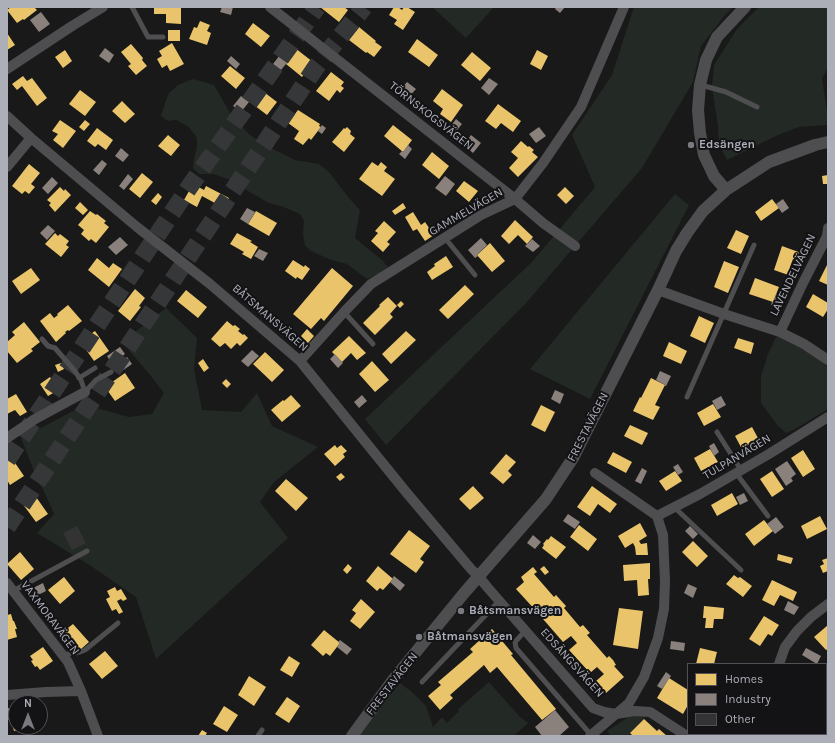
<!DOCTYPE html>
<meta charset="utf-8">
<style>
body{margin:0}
#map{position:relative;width:835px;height:743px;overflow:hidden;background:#191919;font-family:Karla,sans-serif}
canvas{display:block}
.frame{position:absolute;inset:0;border:8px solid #acaeb8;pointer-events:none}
.legend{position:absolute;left:687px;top:663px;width:140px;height:72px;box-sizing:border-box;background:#131315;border:1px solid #505156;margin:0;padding:5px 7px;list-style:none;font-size:12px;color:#acaeb8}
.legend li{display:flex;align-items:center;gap:8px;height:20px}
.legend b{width:20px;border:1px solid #505156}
.north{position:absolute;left:8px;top:695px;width:40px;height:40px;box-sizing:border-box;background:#131315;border:1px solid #505156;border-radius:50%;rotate:0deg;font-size:11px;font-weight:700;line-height:16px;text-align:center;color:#acaeb8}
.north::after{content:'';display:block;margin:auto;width:14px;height:18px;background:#797a80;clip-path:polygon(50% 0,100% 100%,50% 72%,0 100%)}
</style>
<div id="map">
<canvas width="835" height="743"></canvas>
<div class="frame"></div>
<ul class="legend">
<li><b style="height:11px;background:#e9c46a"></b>Homes</li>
<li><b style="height:11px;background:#8a817c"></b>Industry</li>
<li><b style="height:11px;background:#333334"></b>Other</li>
</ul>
<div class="north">N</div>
</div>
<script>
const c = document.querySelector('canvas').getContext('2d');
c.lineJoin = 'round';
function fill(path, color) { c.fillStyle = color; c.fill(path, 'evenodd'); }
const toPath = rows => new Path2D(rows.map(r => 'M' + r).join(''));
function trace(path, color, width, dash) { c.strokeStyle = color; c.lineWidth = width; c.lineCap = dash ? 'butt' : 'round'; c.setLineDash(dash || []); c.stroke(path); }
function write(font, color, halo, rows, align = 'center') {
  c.font = font + ' Karla,sans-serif'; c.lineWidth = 4; c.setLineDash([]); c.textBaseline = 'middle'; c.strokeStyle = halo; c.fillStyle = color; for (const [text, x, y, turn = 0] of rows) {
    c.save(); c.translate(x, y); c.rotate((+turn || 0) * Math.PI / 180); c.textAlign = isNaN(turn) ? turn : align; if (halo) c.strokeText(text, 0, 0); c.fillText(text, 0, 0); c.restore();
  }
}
fill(toPath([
 [432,7,494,7,466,38],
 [634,7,733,7,725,15,701,46,693,82,642,168,526,303,386,445,365,419,532,262,595,187,572,135,612,75],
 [759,7,828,7,828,68,822,78,828,117,828,125,799,127,778,135,727,160,719,145,718,127,712,87,714,65,737,29],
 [193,79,214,85,232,116,249,134,263,144,295,160,319,164,329,172,348,197,360,210,355,238,382,260,388,267,378,274,367,279,347,264,331,260,311,251,305,245,303,235,304,221,300,214,281,206,269,203,248,191,234,181,213,174,199,174,193,168,194,159,197,147,197,138,189,127,176,120,168,121,161,116,165,103,169,93,178,85],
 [675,194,689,205,590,399,530,369],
 [166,308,197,338,194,369,202,410,241,412,257,393,272,426,318,447,274,482,260,502,288,538,156,659,136,597,91,566,37,533,54,514,43,489,39,484,21,438,85,405,129,417,152,414,164,393,150,375,122,342],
 [777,335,818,357,828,368,828,409,795,429,786,433,778,426,761,403,761,376,768,354],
 [489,682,519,716,528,723,514,736,357,736,368,720,400,683,412,692,426,706,433,727,442,717,447,723,459,711,458,709],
 [632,716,646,716,628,736,611,736,607,731,627,718]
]), '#232924');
fill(toPath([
 [11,7,34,7,37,10,24,20,23,19,17,23,7,10],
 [154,7,181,7,181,24,166,23,166,14,154,14],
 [320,7,344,7,348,10,339,22],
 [394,7,398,7,402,10,404,7,407,7,415,12,403,30,394,24,397,20,389,15],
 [200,21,210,25,207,31,211,33,207,45,189,39,194,27,197,28],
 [253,23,270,36,261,47,245,34],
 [359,27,376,41,375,42,382,47,374,57,367,52,366,53,349,40],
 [168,30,180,30,180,41,168,41],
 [7,33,15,45,7,50],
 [417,39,438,55,429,67,408,52],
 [172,43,184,64,170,71,167,65,162,68,157,59,162,56,159,51],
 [131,44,143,58,142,60,147,66,136,75,128,66,131,64,121,52],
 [295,48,313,62,302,77,286,64,290,59,288,57],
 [65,50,72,61,63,68,55,57],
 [537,50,548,56,541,70,530,64],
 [472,52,491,68,480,81,461,65],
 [230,66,245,78,236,89,221,76],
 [267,71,271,75,267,80,262,77],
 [331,72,344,82,341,86,344,88,340,93,337,90,329,101,316,91],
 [23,76,27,81,32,78,47,98,37,106,22,86,17,90,12,84],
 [256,86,277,102,267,115,246,99],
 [442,89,463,105,451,122,440,114,443,109,433,101],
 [80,90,96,102,85,116,69,104],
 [122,101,135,114,125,123,112,111],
 [498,104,521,121,513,132,501,123,496,129,485,121],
 [298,110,320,124,319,126,321,127,311,140,309,138,303,145,294,139,299,131,288,123],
 [60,120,76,131,63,148,53,140,58,134,52,131],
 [85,120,90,124,84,131,79,127],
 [393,125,412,140,403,152,384,136],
 [347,127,351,131,350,134,355,138,344,152,332,142,344,128,345,129],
 [97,128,113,140,106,150,98,144,95,147,87,141],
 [168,135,180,145,171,156,158,146],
 [521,141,528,147,529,146,534,150,532,152,538,157,518,177,509,168,518,158,511,152],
 [432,152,449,166,439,179,422,165],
 [372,162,378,166,381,162,387,167,384,171,395,179,382,196,359,179],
 [29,164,40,173,31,184,35,187,29,194,25,191,22,194,12,186],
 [142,173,153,182,140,198,129,189],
 [828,175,828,184,823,184,822,176],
 [464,181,478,191,469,202,456,191],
 [193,184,204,190,206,186,229,198,224,208,202,196,197,207,184,200],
 [60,187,64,191,65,189,71,195,55,212,49,205,51,203,47,200],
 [565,187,574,196,566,204,557,195],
 [158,193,162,197,156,205,151,201],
 [772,199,779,208,761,221,755,212],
 [80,202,88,210,83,215,75,208],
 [403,203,406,208,395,215,392,211],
 [90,211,96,215,97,214,106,221,104,223,109,227,96,243,91,239,89,241,81,234,84,230,78,225],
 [256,211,277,223,269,236,248,224],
 [413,212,421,225,425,222,434,235,425,241,417,229,413,231,405,217],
 [515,220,533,237,527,244,518,235,509,244,501,236],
 [384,221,396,232,387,242,390,244,383,252,371,241,378,233,375,231],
 [736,230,749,236,741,254,727,248],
 [55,233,58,236,60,234,69,241,66,245,69,247,61,257,45,244],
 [237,233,252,241,250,242,258,247,251,259,242,254,244,252,230,244],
 [490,243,505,261,492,272,477,255],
 [782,246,804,254,801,262,793,259,790,267,797,269,794,277,774,270],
 [446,256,453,267,432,280,427,272,435,266,434,264],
 [97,258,109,268,113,263,122,269,109,287,88,270],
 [293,260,304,267,305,265,310,269,302,280,297,277,296,279,285,271],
 [724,261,739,267,728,293,714,287],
 [828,263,828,285,819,281],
 [31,268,40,280,21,294,12,281],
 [332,268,353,286,324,321,321,318,311,329,293,314],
 [755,278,779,287,773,302,749,294],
 [465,285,474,294,448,319,439,310],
 [135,289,145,298,139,306,141,307,130,321,118,311],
 [186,290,207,307,198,318,177,301],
 [813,294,828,303,828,309,823,317,806,307],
 [388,297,397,306,390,314,393,317,375,335,363,323,380,306,379,305],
 [401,301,404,304,400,308,397,305],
 [68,305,82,321,69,331,68,330,65,332,66,333,56,342,40,321,50,313,54,318,58,315,57,314],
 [699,316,714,323,705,343,690,336],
 [227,321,233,326,235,325,240,329,238,331,243,335,244,334,248,338,240,346,237,343,231,349,225,343,220,347,211,339],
 [24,322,40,342,31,349,33,351,17,363,7,351,7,342,15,335,12,332],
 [307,329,314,336,308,343,301,336],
 [95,331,109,351,94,361,80,341],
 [406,331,416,340,391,364,382,354],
 [349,336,366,353,357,360,351,353,342,362,332,352],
 [738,338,754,343,751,354,734,348],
 [669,342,687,351,681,364,663,356],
 [265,352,284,370,272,382,253,364],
 [203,359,209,368,204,372,198,363],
 [372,361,389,380,375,392,359,374],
 [61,363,64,369,58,372,55,365],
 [125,373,135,388,115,401,105,387],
 [50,377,53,381,56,379,62,388,48,396,40,384],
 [651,378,665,385,655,405,660,407,653,420,633,411,640,397,641,398],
 [226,379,231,384,227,388,222,383],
 [16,394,27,412,20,416,15,410,7,414,7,399],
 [291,395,301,406,282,422,271,410,283,400,284,401],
 [713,404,721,417,704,426,697,413],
 [541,405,555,412,545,432,531,425],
 [630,425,648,433,642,445,624,436],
 [752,427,759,440,742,449,735,436],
 [335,445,337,448,341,445,347,451,343,454,345,457,335,466,324,454],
 [710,449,718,462,701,471,694,458],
 [803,450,815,469,803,477,791,458],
 [613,452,632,462,626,473,607,463],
 [506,454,516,462,508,471,512,475,503,484,490,473],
 [11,457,24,476,10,485,7,480,7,460],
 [675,471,682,481,666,491,659,481],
 [772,471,784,489,772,497,760,479],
 [341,473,345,477,340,481,336,477],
 [286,479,308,498,296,511,275,491],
 [473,486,484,498,470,510,459,499],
 [592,486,617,504,610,513,598,504,590,516,577,507],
 [732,493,738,504,717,516,711,505],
 [34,494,48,514,36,522,22,503],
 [820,516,827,529,807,539,801,526],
 [764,520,773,531,754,546,745,534],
 [640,523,647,536,639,541,641,544,647,543,648,555,636,555,635,547,633,543,625,548,618,536],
 [579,525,597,539,588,551,570,537],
 [409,530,430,546,420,559,424,562,416,573,390,554],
 [551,536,566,547,556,559,542,548,544,545,543,544,547,539,548,540],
 [693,541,708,556,697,567,682,552],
 [20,552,34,569,21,580,7,564],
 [778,554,793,558,791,564,777,560],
 [828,558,828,571,823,573,820,566,824,564,822,560],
 [650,563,650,579,648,579,649,595,638,596,637,580,624,581,623,565],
 [348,564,352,568,347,574,343,570],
 [378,566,393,579,383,590,380,588,377,591,366,581],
 [544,566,549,572,545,575,540,569],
 [533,567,537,572,534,574,554,597,556,595,566,606,564,608,580,627,583,625,590,633,587,635,607,658,609,656,613,660,616,665,614,666,624,677,606,693,596,681,604,674,597,667,590,673,569,650,577,643,571,636,563,642,543,619,551,612,544,605,537,612,516,589,524,582,521,577],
 [734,575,738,578,740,577,752,586,743,597,726,584],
 [64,577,75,591,60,604,48,590],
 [772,580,797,592,793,601,780,595,774,606,762,600],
 [115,587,117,591,121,589,127,599,123,601,121,599,117,601,123,612,119,614,116,609,112,611,106,599,110,597,107,591],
 [361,599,375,612,360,629,350,621,356,613,352,610],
 [704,606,724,608,723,619,714,619,713,628,705,628,706,618,703,618],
 [619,608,643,611,638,649,613,645],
 [11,614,13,621,14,621,17,629,15,629,17,637,7,640,7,615],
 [764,616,779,625,772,636,768,634,760,646,749,639],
 [73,624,89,642,80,650,64,631],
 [828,625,828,649,826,650,814,637],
 [492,629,513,654,511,655,556,709,542,720,497,667,490,673,484,665,450,695,453,698,440,710,428,696,441,685,438,682,473,652,470,649],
 [324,630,340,643,330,656,326,653,323,656,311,645],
 [43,647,53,661,40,670,37,666,35,667,31,661,33,660,30,656],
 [700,648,717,652,714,664,696,664],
 [105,651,118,666,102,679,89,664],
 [289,656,300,663,292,677,280,670],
 [826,665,828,666,828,684,826,683],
 [249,676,266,687,254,706,238,695],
 [669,678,688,690,688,705,683,714,657,698],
 [287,697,300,706,289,723,275,714],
 [224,706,238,715,227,732,213,724],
 [16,711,16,727,27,727,14,731,9,713],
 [644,719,657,731,659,729,667,736,633,736,630,733],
 [202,730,207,733,205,736,198,736]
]), '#e9c46a');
fill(toPath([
 [222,7,233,7,231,15,220,12],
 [556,7,565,7,560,13,555,9],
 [41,12,50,24,39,32,30,20],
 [286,47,292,52,288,57,290,59,281,70,273,64],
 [105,48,114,55,109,63,99,56],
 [231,56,240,64,236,69,227,61],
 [489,78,498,84,489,95,481,88],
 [407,82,416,89,408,98,399,91],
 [241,96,249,102,241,112,233,106],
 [456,119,462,124,453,135,447,131],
 [322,125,326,128,322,134,318,131],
 [539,127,546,136,536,143,529,134],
 [471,135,481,143,473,153,464,145],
 [408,145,412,149,405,159,399,154,402,151,403,152],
 [121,148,129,155,123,162,115,156],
 [102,160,107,164,99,175,93,170],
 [128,174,133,179,124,190,119,186],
 [445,176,455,184,446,196,435,188],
 [52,177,58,183,48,194,42,188],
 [783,199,789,208,782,213,776,204],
 [247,208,255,212,248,224,240,219],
 [48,225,55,231,47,240,40,233],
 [120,237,128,245,116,255,108,247],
 [481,238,487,245,477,255,478,256,475,258,468,250],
 [532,239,540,246,533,252,525,246],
 [259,249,268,253,263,261,254,256],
 [776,294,781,296,777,307,771,305,772,302,773,302],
 [120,347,125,354,112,364,107,356],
 [252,350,259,356,248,367,241,361],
 [335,354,343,363,338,368,330,359],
 [127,357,132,364,119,373,114,366],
 [660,371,671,376,666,386,664,386,665,385,656,380],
 [555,390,564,394,560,404,551,399],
 [362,395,367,401,359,408,354,402],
 [721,396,726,405,717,410,712,401],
 [714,443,719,452,714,456,709,446],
 [787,461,796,474,791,478,793,481,786,486,775,469],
 [678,464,683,472,678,475,673,467],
 [642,468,647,471,641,484,635,481],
 [744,493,748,501,740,505,736,497],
 [568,514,580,522,575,529,563,521],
 [776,517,784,527,775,534,767,524],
 [690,526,698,534,693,539,685,531],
 [533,535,541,542,535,549,527,543],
 [394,576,405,585,400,591,390,582],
 [43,583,46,591,34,597,31,589],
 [688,584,697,588,693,598,684,593],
 [788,601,799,607,794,615,784,610],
 [340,640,352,649,347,655,337,647,340,643,338,642],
 [671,641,685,643,684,651,670,649],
 [806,648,821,656,817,664,802,655],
 [666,672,671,676,662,689,657,686],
 [7,708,9,708,11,712,9,713,11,719,7,720],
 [555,710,569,727,559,736,542,736,535,727]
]), '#8a817c');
fill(toPath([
 [77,526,86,543,72,550,63,533]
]), '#333334');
trace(toPath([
 [7,460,192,183,317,7],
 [7,527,316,67,364,7]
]), '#363739', 18, [18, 9]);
trace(toPath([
 [132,7,148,37,163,37],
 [701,85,726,92,757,107],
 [445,238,475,275],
 [344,312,373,344],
 [42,339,48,346,55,348,74,370,81,380,85,392,96,380,111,372],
 [79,378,95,368],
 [687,397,754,245],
 [717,432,741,470],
 [736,473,768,516],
 [674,507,741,570],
 [13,591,87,551],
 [525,631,515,642,516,648,591,735],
 [63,655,80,652,85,650,118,623],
 [422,682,499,601],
 [258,736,262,730]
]), '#4e4e51', 5);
trace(toPath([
 [270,7,515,199,543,223,575,246],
 [7,69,72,26,103,7],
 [7,116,31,138,137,227,210,284,300,361,406,492,471,569,479,577,488,588,593,708,604,712,616,714,635,711,650,712,687,736],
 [7,167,31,138],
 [658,290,724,314,780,332,804,344,828,360],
 [780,332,803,283,827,236,828,228],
 [300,361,344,312,371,284,481,215,515,199,543,163,581,107,624,7],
 [7,438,35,419,85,392],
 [657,516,700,494,769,454,828,417],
 [7,583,68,662,81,691,98,736],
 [779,664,785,647,797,631,811,617,828,604],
 [7,695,46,692,81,691],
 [590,736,629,703,644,677,658,638,664,609,665,581,663,535,657,516,595,473],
 [748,736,749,734]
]), '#4e4e51', 10);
trace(toPath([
 [726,190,714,176,704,155,700,133,698,110,700,85,706,60,717,37,745,7],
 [352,736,393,680,465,592,546,499,573,458,658,290,676,251,687,233,703,211,726,190,769,162,815,145,828,142]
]), '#4e4e51', 12);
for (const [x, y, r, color] of [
 [691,145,4,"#797a80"],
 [461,611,4,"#797a80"],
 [419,637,4,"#797a80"]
]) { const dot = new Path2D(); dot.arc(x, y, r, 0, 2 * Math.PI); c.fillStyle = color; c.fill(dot); trace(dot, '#131315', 1.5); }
write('12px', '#acaeb8', '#131315', [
 ["TÖRNSKOGSVÄGEN",431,116,38],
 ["GAMMELVÄGEN",466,212,-30],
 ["LAVENDELVÄGEN",793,275,-64],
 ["BÅTSMANSVÄGEN",270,318,41],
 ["FRESTAVÄGEN",588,427,-63],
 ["TULPANVÄGEN",737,457,-31],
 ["VAXMORAVÄGEN",50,618,53],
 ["EDSÄNGSVÄGEN",572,663,48],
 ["FRESTAVÄGEN",392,684,-52]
]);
write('bold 12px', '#acaeb8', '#131315', [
 ["Edsängen",699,145],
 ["Båtsmansvägen",469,611],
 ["Båtmansvägen",427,637]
], 'left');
</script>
